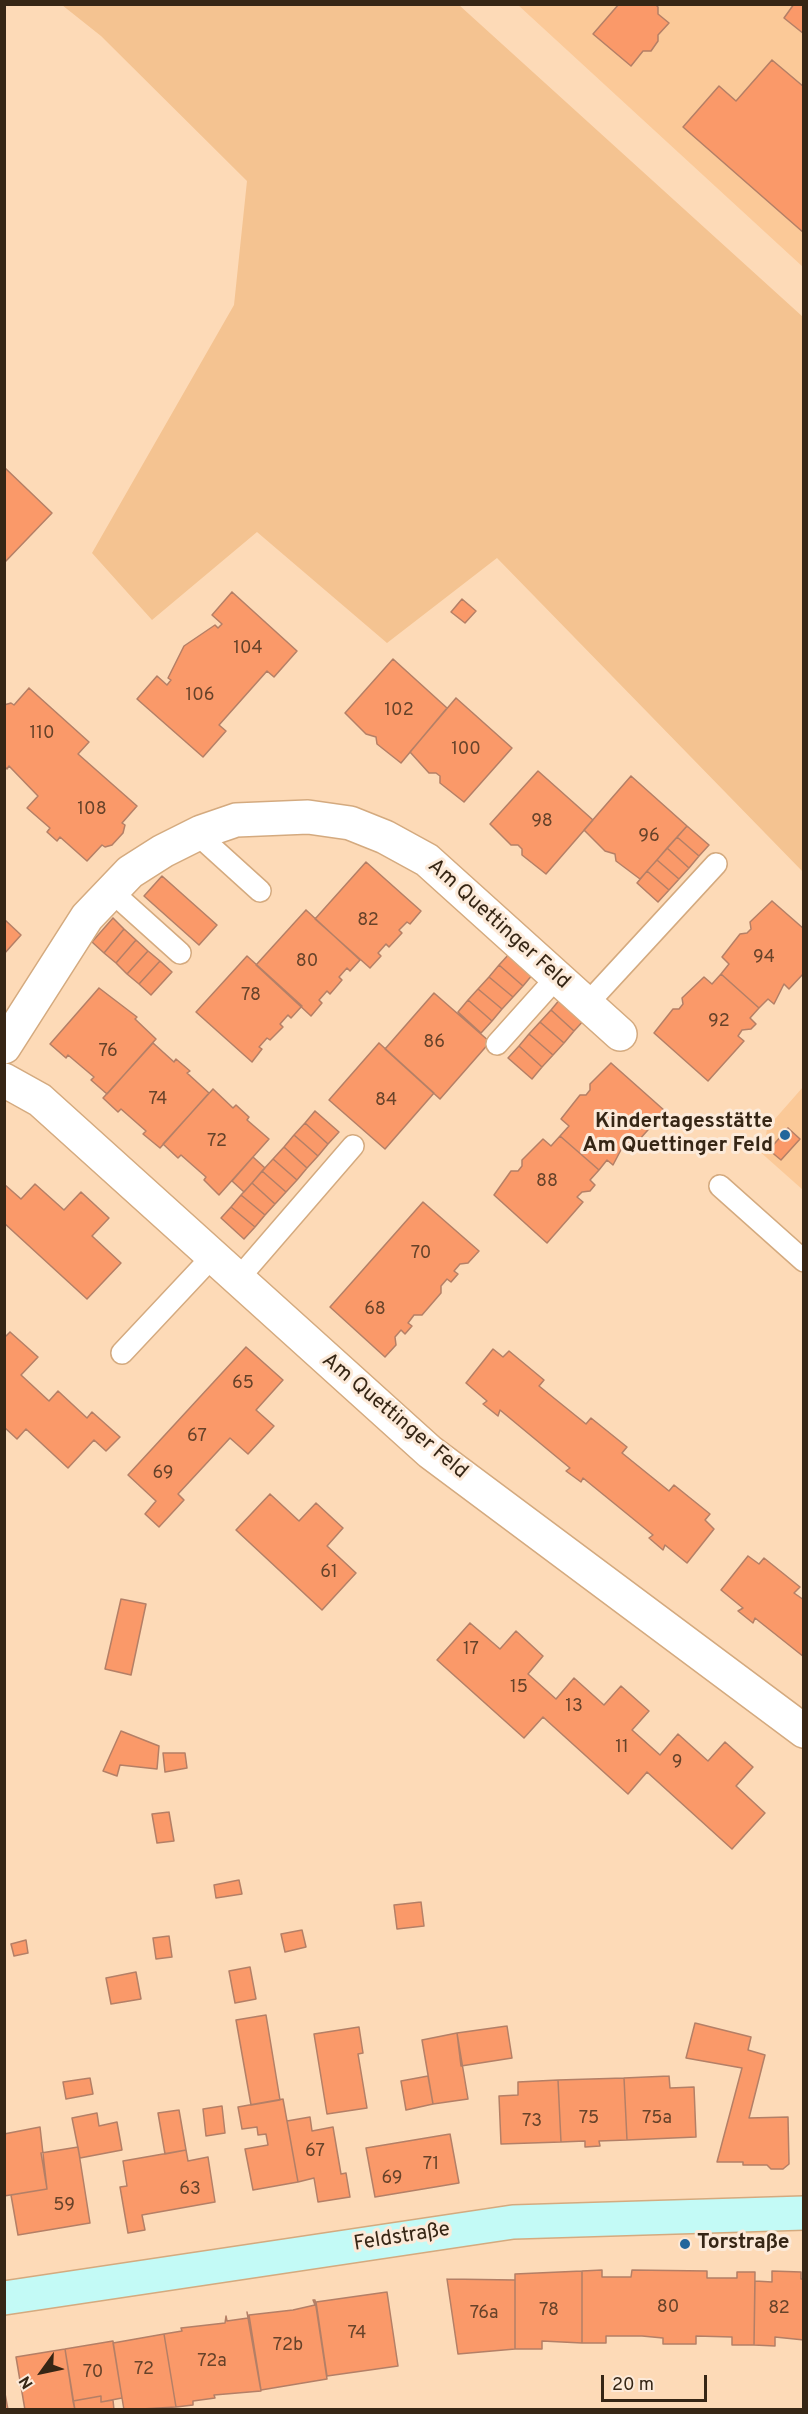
<!DOCTYPE html>
<meta charset="utf-8">
<style>
body{margin:0}
#map{position:relative;width:808px;height:2414px;overflow:hidden;background:#fddab7;font-family:Overpass,sans-serif}
canvas{display:block}
.frame{position:absolute;inset:0;border:6px solid #362615;pointer-events:none}
.north{position:absolute;left:12px;top:2342px;width:60px;height:60px;-webkit-text-stroke:4px #fcead9;paint-order:stroke;rotate:237deg;font-size:16px;font-weight:700;line-height:24px;text-align:center;color:#362615}
.north::after{content:'';display:block;margin:auto;width:21px;height:27px;background:#362615;clip-path:polygon(50% 0,100% 100%,50% 72%,0 100%)}
.scale{position:absolute;left:601px;top:2375px;width:106px;height:27px;box-sizing:border-box;border:3px solid #362615;border-top:0;padding-left:8px;font-size:18px;line-height:21px;white-space:nowrap;color:#362615;-webkit-text-stroke:4px #fcead9;paint-order:stroke}
</style>
<div id="map">
<canvas width="808" height="2414"></canvas>
<div class="frame"></div>
<div class="north">N</div>
<div class="scale">20 m</div>
</div>
<script>
const c = document.querySelector('canvas').getContext('2d');
c.lineJoin = 'round';
function fill(path, color) { c.fillStyle = color; c.fill(path, 'evenodd'); }
const toPath = rows => new Path2D(rows.map(r => 'M' + r).join(''));
function trace(path, color, width, dash) { c.strokeStyle = color; c.lineWidth = width; c.lineCap = dash ? 'butt' : 'round'; c.setLineDash(dash || []); c.stroke(path); }
function write(font, color, halo, rows, align = 'center') {
  c.font = font + ' Overpass,sans-serif'; c.lineWidth = 6; c.setLineDash([]); c.textBaseline = 'middle'; c.strokeStyle = halo; c.fillStyle = color; for (const [text, x, y, turn = 0] of rows) {
    c.save(); c.translate(x, y); c.rotate((+turn || 0) * Math.PI / 180); c.textAlign = isNaN(turn) ? turn : align; if (halo) c.strokeText(text, 0, 0); c.fillText(text, 0, 0); c.restore();
  }
}
fill(toPath([
 [518,5,803,5,803,267],
 [803,1087,803,1190,758,1150,765,1143,767,1128]
]), '#fbc998');
fill(toPath([
 [62,5,459,5,803,317,803,872,497,558,387,643,257,532,152,620,92,553,234,305,247,181,101,36]
]), '#f4c391');
const building = toPath([
 [619,4,655,4,658,7,658,14,669,23,658,35,658,41,651,51,643,51,631,66,593,34,619,4],
 [794,4,804,4,804,34,784,18,794,4],
 [772,60,804,87,804,233,683,127,719,86,736,101,772,60],
 [4,467,52,513,5,562,4,562,4,467],
 [232,592,297,651,274,677,267,671,219,725,226,731,203,757,137,699,157,676,167,685,171,680,168,678,184,646,215,625,218,628,222,624,212,615,232,592],
 [462,599,476,611,465,623,451,612,462,599],
 [393,659,447,708,401,763,377,744,376,737,366,734,345,713,393,659],
 [29,688,89,742,78,754,137,806,122,823,125,825,123,833,112,845,105,847,102,845,87,861,60,837,57,841,47,832,50,828,27,808,38,796,9,766,7,769,4,766,4,705,11,703,14,705,29,688],
 [456,698,512,748,464,802,440,783,440,776,436,773,429,773,410,752,456,698],
 [538,771,593,820,546,874,522,855,522,849,518,845,511,845,490,824,538,771],
 [631,776,687,826,640,879,616,861,615,854,605,851,584,830,631,776],
 [687,826,709,845,699,856,677,837,687,826],
 [677,837,699,856,689,868,667,848,677,837],
 [667,848,689,868,679,879,657,860,667,848],
 [657,860,679,879,669,890,647,871,657,860],
 [366,862,421,911,410,924,407,922,399,930,402,933,389,947,386,944,378,953,381,956,370,968,315,919,366,862],
 [647,871,669,890,658,902,637,883,647,871],
 [162,876,217,925,199,945,144,896,162,876],
 [772,901,804,929,804,973,789,989,784,984,774,1004,768,999,759,1008,721,974,729,964,722,957,740,934,747,933,751,929,750,922,772,901],
 [306,910,360,960,350,971,347,968,339,977,342,980,330,994,327,991,319,1000,322,1003,311,1016,256,965,306,910],
 [113,918,124,929,104,953,92,942,113,918],
 [4,919,21,935,4,954,4,919],
 [124,929,136,940,116,963,104,953,124,929],
 [136,940,148,951,127,974,116,963,136,940],
 [148,951,160,961,139,984,127,974,148,951],
 [510,953,533,974,523,986,499,965,510,953],
 [247,956,302,1006,291,1018,288,1015,280,1024,283,1027,270,1040,267,1038,259,1047,262,1049,252,1062,196,1012,247,956],
 [160,961,172,972,151,995,139,984,160,961],
 [499,965,523,986,513,997,489,977,499,965],
 [721,974,759,1008,750,1018,756,1024,751,1029,742,1030,738,1036,744,1041,708,1081,654,1033,673,1009,679,1009,683,1004,682,998,704,977,712,984,721,974],
 [489,977,513,997,502,1009,478,989,489,977],
 [99,988,137,1017,135,1019,156,1039,107,1094,91,1080,94,1077,68,1055,66,1058,50,1044,99,988],
 [478,989,502,1009,492,1021,468,1000,478,989],
 [434,993,490,1042,440,1099,385,1049,434,993],
 [561,998,585,1019,574,1031,551,1010,561,998],
 [468,1000,492,1021,481,1033,458,1012,468,1000],
 [551,1010,574,1031,564,1043,540,1022,551,1010],
 [540,1022,564,1043,553,1055,529,1034,540,1022],
 [529,1034,553,1055,542,1067,519,1046,529,1034],
 [153,1043,174,1062,176,1059,190,1071,187,1073,209,1093,160,1148,143,1134,146,1131,121,1109,118,1112,103,1098,153,1043],
 [379,1043,434,1093,385,1149,329,1100,379,1043],
 [519,1046,542,1067,532,1079,508,1058,519,1046],
 [611,1063,665,1111,629,1151,623,1146,613,1165,607,1160,599,1170,560,1136,569,1126,561,1119,580,1095,586,1095,590,1090,590,1084,611,1063],
 [213,1089,233,1108,236,1105,249,1117,247,1120,269,1139,219,1195,204,1180,206,1177,181,1155,178,1158,163,1144,213,1089],
 [315,1111,339,1132,328,1144,305,1123,315,1111],
 [305,1123,328,1144,318,1156,294,1135,305,1123],
 [788,1128,800,1139,781,1160,769,1150,788,1128],
 [294,1135,318,1156,307,1168,284,1147,294,1135],
 [560,1136,599,1170,590,1180,595,1185,590,1191,582,1192,577,1197,583,1202,547,1243,494,1195,511,1171,518,1171,522,1166,522,1160,543,1139,551,1146,560,1136],
 [284,1147,307,1168,297,1180,273,1159,284,1147],
 [253,1157,265,1168,244,1192,232,1181,253,1157],
 [273,1159,297,1180,286,1192,262,1171,273,1159],
 [262,1171,286,1192,275,1204,252,1183,262,1171],
 [252,1183,275,1204,265,1215,241,1195,252,1183],
 [4,1184,21,1199,35,1184,64,1210,81,1192,109,1218,92,1236,121,1263,87,1299,4,1223,4,1184],
 [241,1195,265,1215,255,1227,231,1207,241,1195],
 [423,1202,479,1251,468,1263,460,1264,454,1271,458,1274,451,1282,447,1279,441,1286,441,1293,422,1315,414,1315,408,1323,412,1326,405,1334,401,1330,395,1337,396,1345,385,1357,330,1307,423,1202],
 [231,1207,255,1227,244,1239,221,1218,231,1207],
 [10,1332,38,1357,21,1375,49,1401,58,1391,87,1418,92,1412,120,1437,106,1451,94,1440,68,1468,26,1429,17,1439,4,1427,4,1338,10,1332],
 [246,1347,283,1380,256,1410,274,1426,248,1454,230,1438,178,1494,184,1500,159,1527,145,1514,156,1501,128,1475,246,1347],
 [493,1349,503,1357,509,1351,544,1380,539,1386,586,1424,591,1418,627,1447,622,1453,669,1491,674,1485,710,1514,705,1520,714,1529,687,1563,665,1545,663,1550,649,1538,653,1535,583,1478,581,1482,566,1471,570,1468,500,1410,498,1416,483,1404,487,1401,466,1383,493,1349],
 [270,1494,299,1521,316,1503,343,1528,327,1546,356,1573,322,1610,236,1530,270,1494],
 [748,1556,759,1564,764,1558,800,1587,794,1593,804,1600,804,1657,755,1618,753,1623,738,1611,743,1608,721,1590,748,1556],
 [121,1599,146,1604,131,1675,105,1669,121,1599],
 [470,1623,500,1649,516,1631,543,1656,528,1674,556,1699,574,1678,604,1705,621,1686,649,1711,632,1730,660,1755,678,1734,708,1761,725,1742,753,1767,736,1786,765,1813,732,1849,647,1772,628,1794,543,1717,524,1738,437,1660,470,1623],
 [121,1731,159,1746,157,1769,120,1765,117,1776,103,1771,121,1731],
 [163,1753,185,1753,187,1768,165,1772,163,1753],
 [169,1812,174,1841,157,1843,152,1814,169,1812],
 [239,1880,242,1894,216,1898,214,1885,239,1880],
 [421,1902,424,1926,397,1929,394,1905,421,1902],
 [302,1930,306,1947,285,1952,281,1934,302,1930],
 [169,1936,172,1957,156,1959,153,1938,169,1936],
 [26,1940,28,1953,14,1956,11,1944,26,1940],
 [250,1967,256,1999,235,2003,229,1971,250,1967],
 [136,1972,141,1999,111,2004,106,1978,136,1972],
 [266,2015,280,2100,251,2105,236,2020,266,2015],
 [695,2023,751,2037,748,2050,765,2055,749,2118,788,2117,789,2164,783,2169,771,2169,767,2165,743,2165,743,2162,717,2162,742,2068,686,2058,695,2023],
 [507,2026,512,2058,461,2066,457,2033,507,2026],
 [359,2027,363,2053,358,2054,367,2108,327,2114,314,2034,359,2027],
 [457,2033,468,2099,433,2104,422,2040,457,2033],
 [428,2076,433,2104,406,2110,401,2081,428,2076],
 [669,2076,670,2088,694,2087,696,2137,627,2140,624,2078,669,2076],
 [90,2078,93,2094,66,2099,63,2082,90,2078],
 [624,2078,627,2140,599,2141,600,2146,585,2147,585,2141,561,2142,558,2080,624,2078],
 [558,2080,561,2142,501,2144,499,2096,518,2095,518,2082,558,2080],
 [283,2099,298,2182,253,2190,245,2149,268,2145,266,2134,258,2135,257,2127,242,2129,238,2107,283,2099],
 [222,2106,225,2133,206,2136,203,2109,222,2106],
 [179,2110,186,2150,165,2154,158,2113,179,2110],
 [97,2113,99,2126,117,2122,122,2150,80,2158,72,2118,97,2113],
 [310,2117,312,2131,333,2127,341,2174,346,2173,350,2197,318,2202,314,2178,298,2182,287,2121,310,2117],
 [40,2127,47,2189,4,2196,4,2134,40,2127],
 [450,2134,459,2183,375,2197,366,2148,450,2134],
 [78,2147,90,2223,18,2235,11,2195,47,2189,41,2153,78,2147],
 [186,2150,188,2161,208,2157,215,2202,142,2215,145,2230,128,2233,120,2187,127,2186,123,2161,186,2150],
 [602,2270,602,2277,631,2277,632,2270,707,2271,707,2278,737,2278,737,2272,755,2272,754,2345,732,2345,732,2337,696,2336,696,2344,663,2344,663,2338,642,2336,606,2336,606,2343,582,2343,582,2271,602,2270],
 [582,2271,582,2343,542,2341,542,2349,515,2349,515,2274,582,2271],
 [772,2271,801,2272,801,2279,804,2279,804,2340,775,2337,775,2346,754,2345,755,2281,772,2282,772,2271],
 [447,2279,515,2280,515,2349,458,2354,447,2279],
 [387,2292,398,2366,327,2376,316,2302,387,2292],
 [313,2300,315,2300,327,2379,261,2390,249,2315,293,2310,315,2305,313,2300],
 [247,2312,261,2391,214,2395,215,2398,193,2401,193,2405,176,2407,164,2334,182,2331,181,2328,225,2323,226,2316,227,2321,248,2318,247,2312],
 [164,2334,176,2407,124,2410,113,2343,164,2334],
 [113,2341,122,2398,101,2402,101,2396,73,2401,65,2349,113,2341],
 [65,2349,75,2410,25,2410,16,2357,65,2349],
 [4,2388,8,2410,4,2410,4,2388],
 [101,2396,101,2402,113,2400,114,2410,75,2410,73,2401,101,2396]
]);
fill(building, '#fa9969');
trace(building, '#b47f66', 1.5);
const lane = toPath([
 [201,832,207,843,260,891],
 [111,891,180,953],
 [587,1004,716,864],
 [497,1044,557,977],
 [720,1186,804,1261],
 [238,1279,353,1146],
 [122,1353,212,1257]
]);
const street = toPath([
 [4,1047,87,917,130,872,163,851,201,832,236,820,308,817,350,823,385,837,427,860,620,1034],
 [4,1080,40,1100,430,1452,804,1731]
]);
const secondary = toPath([
 [4,2298,513,2222,804,2213]
]);
trace(lane, '#d4aa7f', 24);
trace(street, '#d4aa7f', 36);
trace(secondary, '#d4aa7f', 36);
trace(lane, '#fff', 21);
trace(street, '#fff', 33);
trace(secondary, '#c3faf6', 33);
for (const [x, y, r, color] of [
 [785,1135,6,"#22669b"],
 [685,2244,6,"#22669b"]
]) { const dot = new Path2D(); dot.arc(x, y, r, 0, 2 * Math.PI); c.fillStyle = color; c.fill(dot); trace(dot, '#fcead9', 2); }
write('18px', '#67432a', null, [
 ["104",248,649],
 ["106",200,696],
 ["102",399,711],
 ["110",42,734],
 ["100",466,750],
 ["108",92,810],
 ["98",542,822],
 ["96",649,837],
 ["82",368,921],
 ["94",764,958],
 ["80",307,962],
 ["78",251,996],
 ["92",719,1022],
 ["86",434,1043],
 ["76",108,1052],
 ["74",158,1100],
 ["84",386,1101],
 ["72",217,1142],
 ["88",547,1182],
 ["70",421,1254],
 ["68",375,1310],
 ["65",243,1384],
 ["67",197,1437],
 ["69",163,1474],
 ["61",329,1573],
 ["17",471,1650],
 ["15",519,1688],
 ["13",574,1707],
 ["11",622,1748],
 ["9",677,1763],
 ["75",589,2119],
 ["75a",657,2119],
 ["73",532,2122],
 ["67",315,2152],
 ["71",431,2165],
 ["69",392,2179],
 ["63",190,2190],
 ["59",64,2206],
 ["80",668,2308],
 ["82",779,2309],
 ["78",549,2311],
 ["76a",484,2314],
 ["74",357,2334],
 ["72b",288,2346],
 ["72a",212,2362],
 ["72",144,2370],
 ["70",93,2373]
]);
write('21px', '#362615', '#fcead9', [
 ["Am Quettinger Feld",498,925,42],
 ["Am Quettinger Feld",394,1417,40],
 ["Feldstraße",402,2238,-9]
]);
write('bold 21px', '#362615', '#fcead9', [
 ["Kindertagesstätte",773,1123],
 ["Am Quettinger Feld",773,1147],
 ["Torstraße",697,2244,"left"]
], 'right');
</script>
